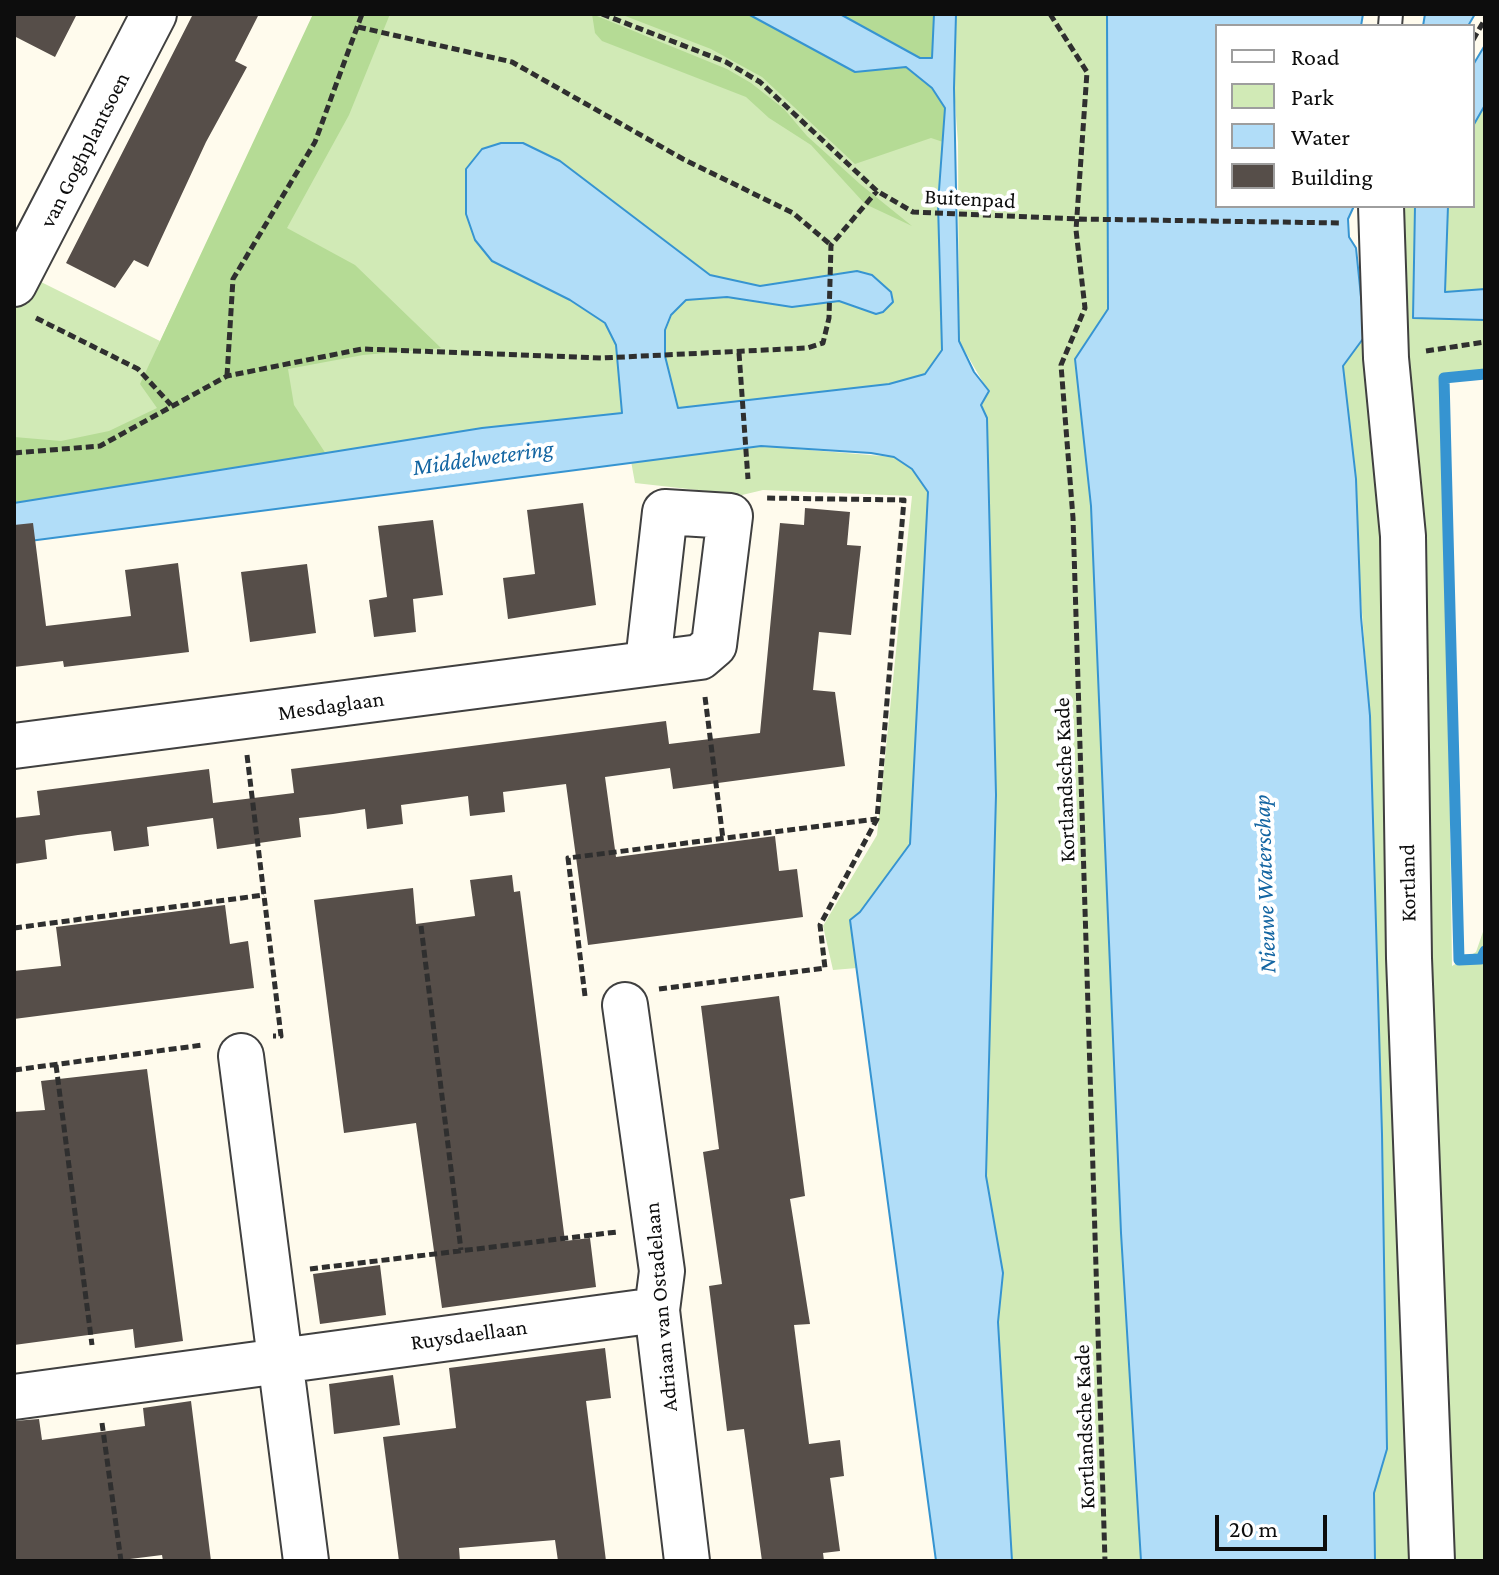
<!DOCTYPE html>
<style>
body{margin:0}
#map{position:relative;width:1499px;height:1575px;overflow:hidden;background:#fffbed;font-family:"Crimson Pro",serif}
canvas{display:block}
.frame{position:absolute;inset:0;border:16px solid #0d0d0d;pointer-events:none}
.legend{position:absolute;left:1215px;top:24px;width:260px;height:184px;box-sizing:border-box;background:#fff;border:2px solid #9e9e9e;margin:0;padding:10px 14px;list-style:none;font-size:24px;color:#0d0d0d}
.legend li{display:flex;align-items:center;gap:16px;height:40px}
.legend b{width:40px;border:2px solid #9e9e9e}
.scale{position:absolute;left:1215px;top:1515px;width:112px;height:36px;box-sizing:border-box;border:4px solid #0d0d0d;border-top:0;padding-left:10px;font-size:24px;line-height:28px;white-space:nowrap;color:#0d0d0d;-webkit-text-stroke:6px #fff;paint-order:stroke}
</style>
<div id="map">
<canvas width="1499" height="1575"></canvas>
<div class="frame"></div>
<ul class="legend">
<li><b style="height:10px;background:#fff"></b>Road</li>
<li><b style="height:22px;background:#d1eab6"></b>Park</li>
<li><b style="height:22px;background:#b1ddf8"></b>Water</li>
<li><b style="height:22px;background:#564e49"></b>Building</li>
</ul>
<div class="scale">20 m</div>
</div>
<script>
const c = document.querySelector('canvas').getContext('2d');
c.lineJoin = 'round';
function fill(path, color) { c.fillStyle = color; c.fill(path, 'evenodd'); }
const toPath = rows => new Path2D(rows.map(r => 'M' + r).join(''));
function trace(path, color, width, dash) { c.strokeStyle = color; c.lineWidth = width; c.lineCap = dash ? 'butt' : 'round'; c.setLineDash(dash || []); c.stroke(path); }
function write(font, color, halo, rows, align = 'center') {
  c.font = font + ' "Crimson Pro",serif'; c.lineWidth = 8; c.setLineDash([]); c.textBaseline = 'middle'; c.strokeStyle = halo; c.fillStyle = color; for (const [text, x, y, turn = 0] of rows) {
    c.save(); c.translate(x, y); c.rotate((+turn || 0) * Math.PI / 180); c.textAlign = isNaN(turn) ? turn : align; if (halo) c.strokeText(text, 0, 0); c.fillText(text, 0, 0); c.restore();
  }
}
fill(toPath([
 [316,14,737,14,943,142,944,356,933,362,925,374,889,384,14,493,14,298,27,304,39,281,160,341,155,352],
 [956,14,1107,14,1108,309,1075,359,1091,506,1121,1233,1141,1561,1012,1561,998,1322,1003,1273,986,1176,990,1071,987,451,987,419,981,405,988,391,959,341,958,143,954,88],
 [1485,105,1485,289,1445,292,1446,215,1448,206,1473,206,1473,126],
 [1396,206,1415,206,1413,318,1485,320,1485,370,1444,377,1452,966,1476,952,1485,926,1485,1561,1437,1561,1406,351],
 [1365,336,1385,459,1417,1561,1375,1561,1374,1493,1387,1449,1382,1134,1370,716,1343,366],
 [761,446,894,457,912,469,928,492,910,845,860,912,850,920,857,968,833,970,823,926,877,835,912,496,763,490,742,495,635,483,631,461]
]), '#d1eab6');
fill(toPath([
 [313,14,390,14,349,115,287,228,355,265,441,348,363,355,288,369,294,405,326,454,14,503,14,437,61,441,109,431,157,408,140,384],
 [592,14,727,69,751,83,784,109,807,136,860,184,912,226,865,204,811,145,769,118,746,97,602,41,595,33],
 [620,14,748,14,855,72,906,67,932,88,945,108,943,142,931,138,855,164,762,77,711,49],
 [840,14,934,14,932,58,919,58]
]), '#b5db95');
const water = toPath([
 [748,14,840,14,920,58,932,58,934,14,956,14,954,88,959,341,974,372,989,391,981,405,987,418,996,795,986,1176,1003,1273,998,1322,1012,1561,936,1561,850,920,860,912,910,844,928,492,912,469,894,457,871,453,761,446,14,543,14,503,482,428,622,413,616,345,605,323,570,300,492,261,475,240,466,214,466,169,482,149,501,143,523,143,560,161,710,275,760,286,857,271,872,275,891,292,893,302,883,312,876,314,839,301,792,307,727,297,686,300,671,315,665,330,665,356,678,408,889,384,925,374,942,350,938,204,945,108,932,88,906,67,855,72,748,14],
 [1107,14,1363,14,1361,26,1217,26,1217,206,1354,206,1348,219,1349,237,1356,248,1365,336,1343,366,1356,479,1361,617,1370,716,1382,1134,1387,1449,1374,1493,1375,1561,1141,1561,1121,1233,1091,506,1075,359,1108,309,1107,14],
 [1425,14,1475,14,1468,26,1423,26,1425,14],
 [1485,45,1485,105,1473,126,1473,65,1485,45],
 [1415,206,1448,206,1445,292,1485,289,1485,320,1413,318,1415,206]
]);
fill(water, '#b1ddf8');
trace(water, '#3694d1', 2);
trace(toPath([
 [1485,374,1444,378,1459,960,1481,959,1485,951]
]), '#3694d1', 11);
fill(toPath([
 [14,14,77,14,55,57,14,36],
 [193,14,259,14,235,61,247,67,206,142,148,267,134,260,115,288,66,263],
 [583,503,596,605,508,619,503,578,535,574,527,510],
 [805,508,850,512,847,545,861,546,851,635,819,632,813,690,835,692,845,766,673,789,670,768,605,777,616,857,775,836,779,871,797,869,803,917,588,945,566,784,503,792,505,812,470,816,468,796,401,805,403,824,367,829,365,809,333,814,299,818,301,837,217,849,213,818,147,827,149,846,114,851,111,831,78,835,45,840,47,859,14,864,14,818,40,815,37,791,209,769,213,803,294,793,291,769,355,761,666,721,669,744,760,733,780,523,804,525],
 [433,520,443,595,413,599,416,632,374,637,369,600,387,597,378,526],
 [33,523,46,626,131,616,125,570,178,563,189,652,64,667,63,661,14,667,14,525],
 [307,564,316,633,250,642,241,572],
 [512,875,514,892,520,891,565,1241,590,1238,596,1287,442,1308,416,1123,344,1133,314,900,413,888,416,924,475,916,470,880],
 [225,905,230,944,248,941,254,988,14,1019,14,971,61,966,56,927],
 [779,996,805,1196,790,1199,810,1324,794,1325,809,1444,840,1440,844,1476,830,1478,840,1551,823,1553,824,1561,762,1561,744,1429,727,1431,709,1286,722,1284,703,1152,719,1149,701,1006],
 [147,1069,183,1341,135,1348,133,1329,14,1345,14,1112,45,1110,41,1081],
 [380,1265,386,1315,320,1324,313,1274],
 [605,1348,611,1398,586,1401,606,1561,558,1561,555,1540,459,1548,460,1561,399,1561,383,1437,456,1428,449,1368],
 [393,1375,400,1425,334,1434,329,1384],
 [191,1401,211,1561,163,1561,162,1555,114,1561,14,1561,14,1421,39,1419,42,1440,145,1426,143,1408]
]), '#564e49');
const lane = toPath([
 [1390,26,1391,14]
]);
const street = toPath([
 [1381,206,1386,358,1403,536,1409,958,1432,1561],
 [14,284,154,14],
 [14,746,700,657,714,645,730,516,665,512,648,662],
 [625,1005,662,1271,657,1310,687,1561],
 [241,1056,306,1561],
 [14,1397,657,1310]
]);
trace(lane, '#404040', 26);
trace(street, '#404040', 48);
trace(toPath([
 [602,14,726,62,760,82,877,191,913,212,1078,219,1341,223],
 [1050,14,1087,72,1076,230,1085,308,1061,365,1073,518,1105,1561],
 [358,27,512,62,683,159,793,213,831,245],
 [1473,40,1485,19],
 [36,318,138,369,171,405],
 [1426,351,1485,342],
 [739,353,748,479],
 [227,376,233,279,315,142,362,14],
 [14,453,100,446,227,376,362,349,602,358,807,348,823,343,829,318,831,245,877,191],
 [705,697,723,839],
 [247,755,281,1036,273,1036],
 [421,926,461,1250],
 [14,928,264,895],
 [659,989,825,968,820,925,877,819,904,500,766,498],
 [585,996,568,858,877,819],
 [56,1065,92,1345],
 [14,1070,203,1045],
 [310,1269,617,1232],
 [102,1423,121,1561]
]), '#2f2f2f', 5, [8, 4]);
trace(lane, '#fff', 22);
trace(street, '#fff', 44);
write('22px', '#0d0d0d', '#fff', [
 ["van Goghplantsoen",85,150,-63],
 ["Buitenpad",970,199,3],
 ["Mesdaglaan",331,706,-8],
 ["Kortlandsche Kade",1065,780,-92],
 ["Kortland",1408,883,-91],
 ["Adriaan van Ostadelaan",661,1307,-95],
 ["Ruysdaellaan",469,1335,-8],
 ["Kortlandsche Kade",1085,1427,-92]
]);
write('italic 24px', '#1365a2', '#fff', [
 ["Middelwetering",483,458,-8],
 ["Nieuwe Waterschap",1265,884,-92]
]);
</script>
